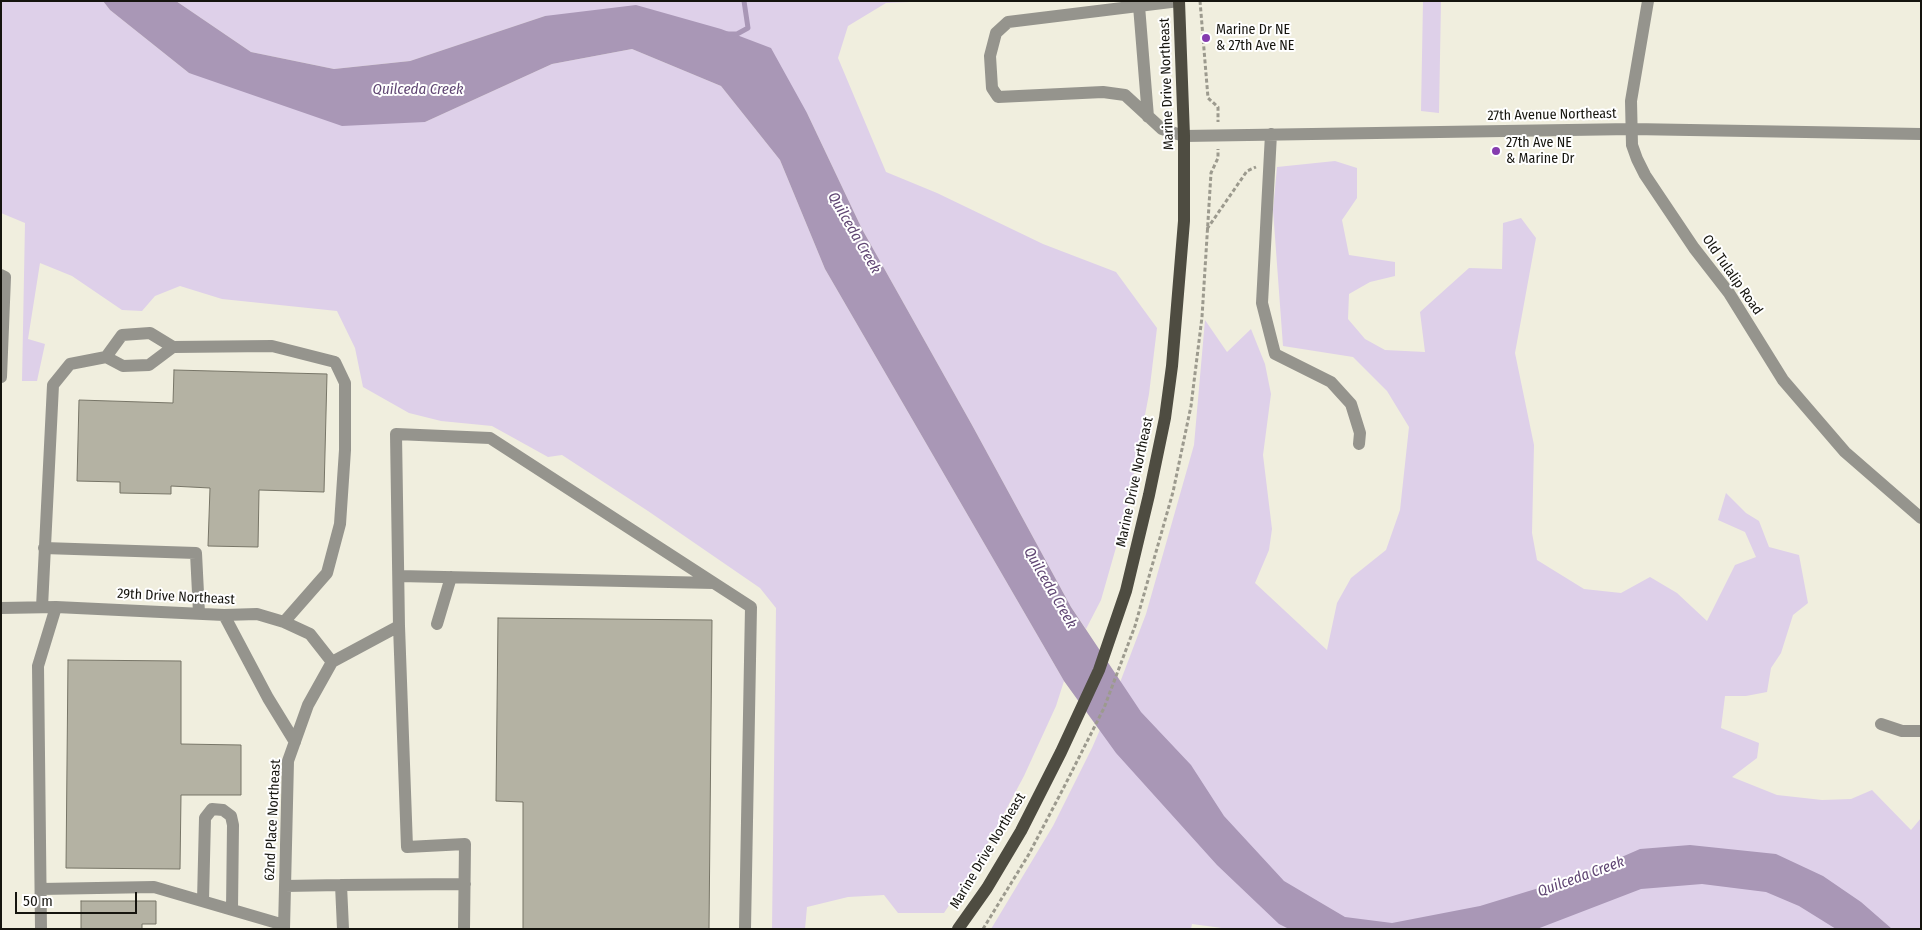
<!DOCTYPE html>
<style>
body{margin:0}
#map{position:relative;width:1922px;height:930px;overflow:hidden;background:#f0eede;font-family:"Fira Sans Condensed",sans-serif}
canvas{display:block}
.frame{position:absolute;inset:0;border:2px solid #15140e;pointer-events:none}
.scale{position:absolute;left:15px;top:892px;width:122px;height:22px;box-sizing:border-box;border:2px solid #15140e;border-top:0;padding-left:6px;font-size:15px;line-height:18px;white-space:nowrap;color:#15140e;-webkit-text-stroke:4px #fff;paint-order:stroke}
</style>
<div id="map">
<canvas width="1922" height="930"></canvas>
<div class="frame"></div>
<div class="scale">50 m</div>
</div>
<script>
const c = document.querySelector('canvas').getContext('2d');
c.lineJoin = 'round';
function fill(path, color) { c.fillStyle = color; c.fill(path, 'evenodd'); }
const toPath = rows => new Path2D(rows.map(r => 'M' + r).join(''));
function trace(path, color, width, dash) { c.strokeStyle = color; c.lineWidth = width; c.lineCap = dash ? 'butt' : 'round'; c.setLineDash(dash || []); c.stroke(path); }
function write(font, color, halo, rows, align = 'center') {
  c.font = font + ' "Fira Sans Condensed",sans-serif'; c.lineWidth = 4; c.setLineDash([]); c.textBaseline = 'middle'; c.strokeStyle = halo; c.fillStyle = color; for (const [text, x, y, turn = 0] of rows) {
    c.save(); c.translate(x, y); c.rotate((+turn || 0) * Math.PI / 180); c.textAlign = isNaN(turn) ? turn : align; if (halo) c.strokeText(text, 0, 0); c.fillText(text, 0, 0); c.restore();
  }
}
fill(toPath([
 [1,1,103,1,110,10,189,73,425,122,552,64,632,49,721,86,780,160,825,269,1064,681,1056,706,1024,776,979,860,944,913,898,913,884,895,848,897,807,907,805,929,772,929,776,608,760,588,648,511,562,455,548,457,492,426,441,421,409,413,363,387,355,348,337,311,222,299,180,286,155,296,142,311,122,310,72,276,40,263,28,339,45,344,37,381,22,381,25,223,1,213],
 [176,1,934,1,886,3,848,26,838,58,886,172,937,193,1043,244,1116,272,1157,328,1149,394,1127,509,1101,600,1086,629,1071,607,972,425,862,229,807,113,545,16,410,61,334,69,251,52],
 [1423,1,1441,1,1439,113,1421,111],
 [1335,161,1357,168,1357,198,1342,220,1349,255,1395,262,1395,276,1370,282,1349,294,1348,319,1365,339,1385,350,1425,352,1420,312,1469,268,1502,269,1503,223,1521,218,1536,238,1515,353,1534,445,1532,533,1537,560,1584,589,1621,593,1650,577,1677,593,1707,621,1735,565,1756,557,1745,532,1718,520,1726,493,1746,513,1759,521,1769,547,1799,555,1808,603,1793,615,1781,653,1771,668,1767,692,1746,696,1725,696,1721,728,1759,743,1757,758,1732,777,1777,795,1822,800,1851,799,1872,790,1911,830,1921,818,1921,929,1229,929,1192,924,1191,929,991,929,1053,826,1092,748,1116,693,1146,614,1194,445,1205,320,1227,352,1251,329,1265,364,1271,394,1263,455,1272,529,1269,550,1255,583,1327,650,1337,603,1351,578,1386,550,1400,510,1409,427,1387,391,1353,357,1283,346,1273,210,1277,167]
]), '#ded0e9');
fill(toPath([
 [103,1,176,1,251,52,334,69,410,61,545,16,636,5,721,29,771,48,807,113,862,229,972,425,1071,607,1141,712,1191,765,1224,816,1284,881,1345,917,1392,923,1480,906,1578,876,1640,849,1690,845,1776,854,1823,876,1861,902,1892,929,1836,929,1799,906,1766,892,1702,884,1641,889,1537,929,1289,929,1279,924,1217,865,1116,753,1064,681,825,269,780,160,721,86,632,49,552,64,425,122,342,126,189,73,110,10]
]), '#a997b6');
trace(toPath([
 [726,34,737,34,748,28,744,1]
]), '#a997b6', 5);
const building = toPath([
 [174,370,327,374,324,492,259,490,258,547,208,546,210,488,171,486,171,494,120,493,120,482,77,481,79,400,173,403,174,370],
 [498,618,712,620,709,929,523,929,523,802,496,801,498,618],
 [68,660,181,661,181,744,241,745,241,795,181,795,180,869,66,868,68,660],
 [81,901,156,901,156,924,142,924,142,929,81,929,81,901]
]);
fill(building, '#b4b2a3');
trace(building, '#777567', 1);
trace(toPath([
 [1200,1,1208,98,1218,107,1218,122],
 [1207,229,1247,171,1256,167],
 [983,929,1029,854,1064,787,1104,708,1135,626,1173,492,1191,406,1202,317,1211,173,1218,158,1218,149]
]), '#9c9a8e', 3, [4, 2.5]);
trace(toPath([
 [1179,1,1008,22,996,33,990,56,992,88,998,97,1103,92,1125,95,1162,129,1184,136,1632,129,1921,134],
 [1648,1,1631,101,1632,145,1637,159,1645,175,1694,248,1729,293,1783,380,1845,452,1921,518],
 [1139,6,1148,117],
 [1271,134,1262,303,1275,354,1331,382,1351,404,1360,433,1359,444],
 [1,275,5,277,1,377],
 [106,357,123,366,149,365,173,347,272,346,335,362,345,383,345,450,340,524,327,573,284,622],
 [44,548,196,553,199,613],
 [399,576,714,583],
 [42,607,53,385,70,364,106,357,122,335,150,333,173,347],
 [1,608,56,607,224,615,257,614,284,622,310,634,332,662],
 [224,615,268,698,295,742],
 [437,624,451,577],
 [332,662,399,626],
 [1881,724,1902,731,1921,731],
 [285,886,341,885],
 [41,889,154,887,284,925],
 [203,901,205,818,212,809,223,810,231,816,233,825,232,909],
 [41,929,38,666,56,607],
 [284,929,288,761,308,705,332,662],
 [343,929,341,885,465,884],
 [464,929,465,844,407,847,399,626,396,434,490,438,751,607,745,929]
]), '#95948d', 12);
trace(toPath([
 [958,929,987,888,1021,831,1061,752,1099,670,1126,591,1149,495,1165,418,1172,366,1184,221,1184,136,1179,1]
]), '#4e4c41', 12);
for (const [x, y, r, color] of [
 [1206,38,5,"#853caf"],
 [1496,151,5,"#853caf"]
]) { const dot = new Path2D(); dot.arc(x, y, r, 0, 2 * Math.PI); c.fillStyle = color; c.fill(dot); trace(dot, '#fff', 2); }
write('14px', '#15140e', '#fff', [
 ["Marine Dr NE",1216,30],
 ["& 27th Ave NE",1216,46],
 ["27th Ave NE",1506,143],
 ["& Marine Dr",1506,159]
], 'left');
write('14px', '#15140e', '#fff', [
 ["Marine Drive Northeast",1167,84,-92],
 ["27th Avenue Northeast",1552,115,-1],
 ["Old Tulalip Road",1732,275,55],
 ["Marine Drive Northeast",1135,482,-78],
 ["29th Drive Northeast",176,597,3],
 ["62nd Place Northeast",273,820,-87],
 ["Marine Drive Northeast",988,851,-59]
]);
write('italic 15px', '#604673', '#fff', [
 ["Quilceda Creek",418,90],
 ["Quilceda Creek",854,233,60],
 ["Quilceda Creek",1050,588,60],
 ["Quilceda Creek",1581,877,-20]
]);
</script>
